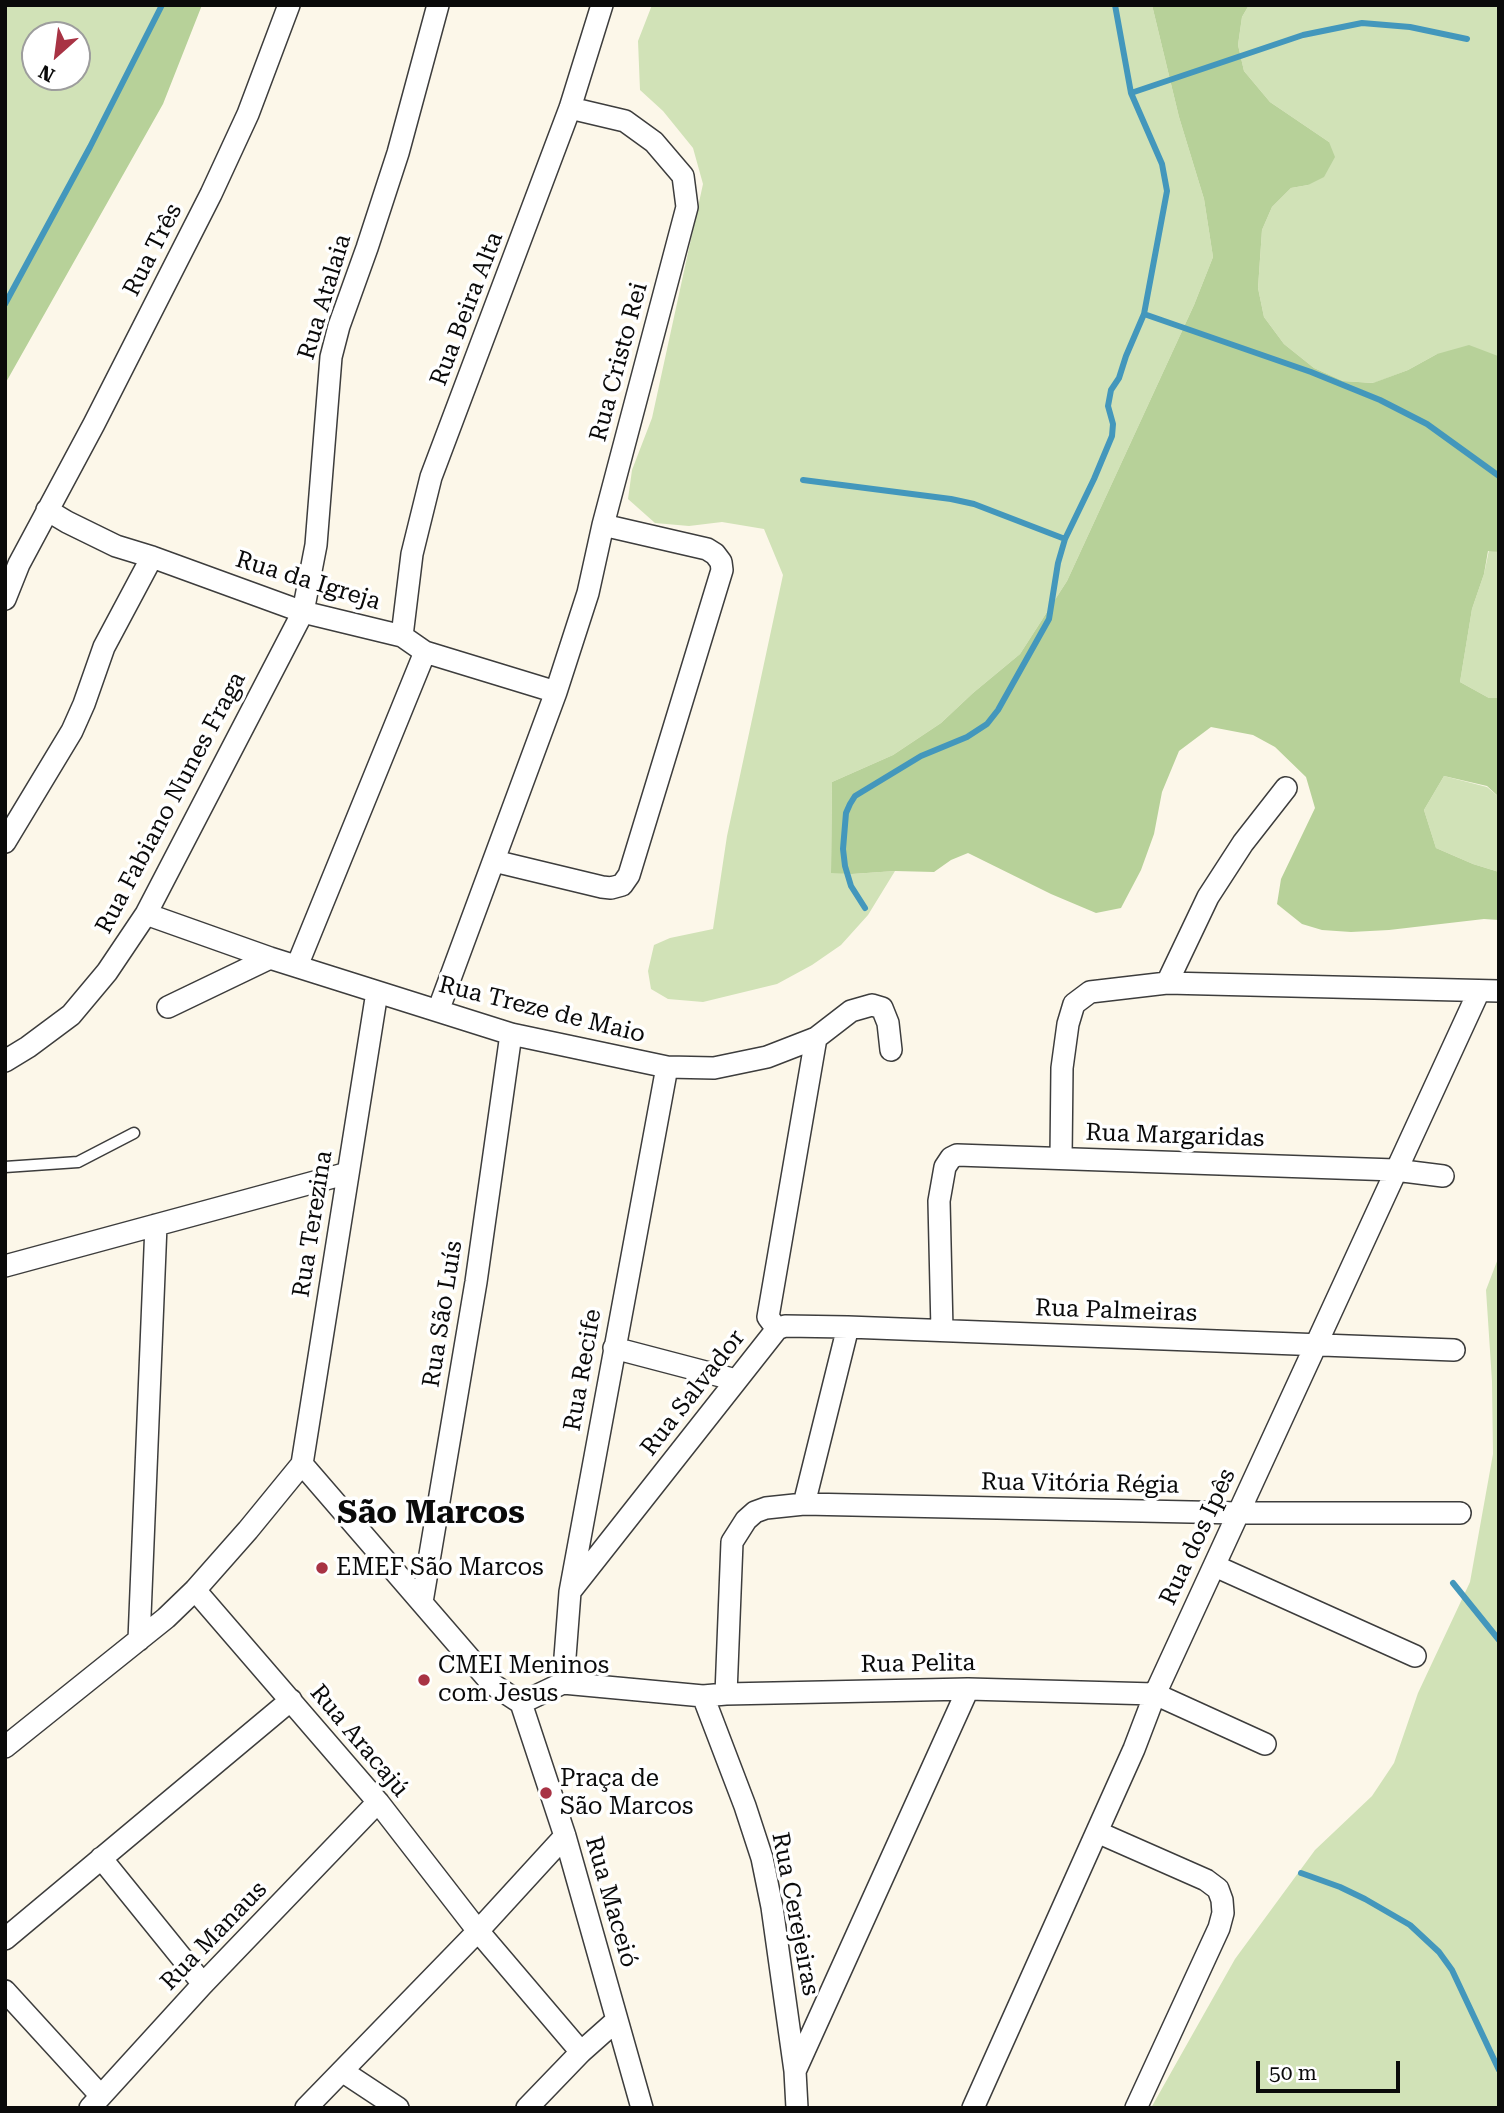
<!DOCTYPE html>
<meta charset="utf-8">
<style>
body{margin:0}
#map{position:relative;width:1504px;height:2113px;overflow:hidden;background:#fcf7e9;font-family:"Roboto Serif",serif}
canvas{display:block}
.frame{position:absolute;inset:0;border:7px solid #0a0a0a;pointer-events:none}
.north{position:absolute;left:21px;top:21px;width:70px;height:70px;box-sizing:border-box;background:#fff;border:2px solid #9d9d9d;border-radius:50%;rotate:208deg;font-size:19px;font-weight:700;line-height:28px;text-align:center;color:#0a0a0a}
.north::after{content:'';display:block;margin:auto;width:24px;height:32px;background:#a83344;clip-path:polygon(50% 0,100% 100%,50% 72%,0 100%)}
.scale{position:absolute;left:1256px;top:2061px;width:144px;height:32px;box-sizing:border-box;border:4px solid #0a0a0a;border-top:0;padding-left:9px;font-size:21px;line-height:24px;white-space:nowrap;color:#0a0a0a;-webkit-text-stroke:5px #fff;paint-order:stroke}
</style>
<div id="map">
<canvas width="1504" height="2113"></canvas>
<div class="frame"></div>
<div class="north">N</div>
<div class="scale">50 m</div>
</div>
<script>
const c = document.querySelector('canvas').getContext('2d');
c.lineJoin = 'round';
function fill(path, color) { c.fillStyle = color; c.fill(path, 'evenodd'); }
const toPath = rows => new Path2D(rows.map(r => 'M' + r).join(''));
function trace(path, color, width, dash) { c.strokeStyle = color; c.lineWidth = width; c.lineCap = dash ? 'butt' : 'round'; c.setLineDash(dash || []); c.stroke(path); }
function write(font, color, halo, rows, align = 'center') {
  c.font = font + ' "Roboto Serif",serif'; c.lineWidth = 7; c.setLineDash([]); c.textBaseline = 'middle'; c.strokeStyle = halo; c.fillStyle = color; for (const [text, x, y, turn = 0] of rows) {
    c.save(); c.translate(x, y); c.rotate((+turn || 0) * Math.PI / 180); c.textAlign = isNaN(turn) ? turn : align; if (halo) c.strokeText(text, 0, 0); c.fillText(text, 0, 0); c.restore();
  }
}
fill(toPath([
 [5,5,160,5,81,160,5,299],
 [35,35,77,35,77,77,35,77],
 [652,5,1152,5,1179,117,1204,199,1213,257,1194,305,1067,581,1020,654,973,693,941,723,893,755,832,782,831,872,852,874,895,871,868,915,841,945,812,965,777,984,703,1002,668,999,651,989,648,971,654,945,670,938,713,929,727,836,783,575,764,529,722,522,689,526,655,523,628,499,632,470,652,418,703,184,693,148,663,111,640,90,638,41],
 [1249,5,1499,5,1499,360,1498,356,1437,354,1408,370,1374,383,1343,381,1314,368,1284,344,1264,317,1258,288,1262,230,1272,207,1291,188,1308,185,1329,142,1270,102,1244,71,1238,45,1242,17],
 [1489,550,1499,552,1499,698,1489,698,1460,682,1472,609,1484,574],
 [1444,776,1487,787,1499,797,1499,872,1473,864,1436,848,1424,810],
 [1499,1256,1499,2108,1151,2108,1235,1959,1315,1850,1372,1796,1394,1763,1418,1693,1470,1582,1493,1454,1492,1381,1486,1290]
]), '#d1e2b7');
fill(toPath([
 [160,5,202,5,163,104,5,384,5,299,81,160],
 [1152,5,1249,5,1242,17,1238,45,1244,71,1270,102,1329,142,1335,157,1324,177,1308,185,1291,188,1272,207,1262,230,1258,288,1264,317,1284,344,1314,368,1343,381,1373,383,1408,370,1437,354,1469,345,1498,356,1499,552,1488,551,1484,574,1472,609,1460,682,1489,698,1499,698,1499,797,1487,786,1444,776,1424,810,1436,848,1473,864,1499,872,1499,920,1484,919,1389,930,1351,932,1322,930,1302,924,1277,904,1281,879,1315,808,1306,777,1275,747,1253,735,1211,727,1179,751,1162,792,1154,834,1141,870,1121,908,1096,913,1051,894,968,853,951,860,934,872,895,871,852,874,831,873,832,782,893,755,941,723,973,693,1020,654,1067,581,1194,305,1213,257,1204,199,1179,117]
]), '#b7d199');
trace(toPath([
 [1131,93,1303,35,1362,23,1410,27,1467,39],
 [5,304,90,147,162,5],
 [1144,314,1311,372,1380,400,1427,424,1499,476],
 [803,480,951,499,974,504,1065,539],
 [865,908,851,886,845,866,843,849,846,813,850,804,855,796,921,756,967,737,987,724,998,710,1049,619,1058,563,1065,539,1094,479,1112,436,1113,424,1108,406,1111,390,1119,378,1126,356,1144,314,1167,191,1162,164,1131,93,1115,5],
 [1453,1583,1499,1640],
 [1301,1873,1340,1887,1365,1899,1410,1925,1439,1952,1452,1970,1499,2070]
]), '#4397bc', 6);
const lane = toPath([
 [5,1167,78,1162,134,1133]
]);
const street = toPath([
 [47,510,67,522,116,546,152,557,303,612,402,636,425,652,556,692],
 [5,599,19,564,94,424,211,194,248,114,289,5],
 [402,636,412,554,431,477,570,108,602,5],
 [5,842,72,731,84,704,104,647,152,557],
 [494,861,602,887,611,888,622,885,629,875,722,570,721,562,715,554,707,549,603,525],
 [146,914,270,958,511,1034,667,1067,714,1068,767,1057,816,1038,851,1011,872,1005,882,1008,888,1023,891,1050],
 [297,966,425,652],
 [1167,983,1208,897,1243,843,1286,788],
 [168,1007,270,958],
 [438,1011,556,692,588,593,603,525,687,207,683,176,654,142,625,121,570,108],
 [5,1061,28,1047,71,1015,107,972,146,914,303,612,316,545,331,357,339,326,367,248,398,153,438,5],
 [1061,1158,1062,1068,1068,1024,1074,1004,1090,992,1167,983,1499,991],
 [5,1266,348,1173],
 [777,1329,785,1326,848,1327,1454,1350],
 [777,1329,768,1317,816,1038],
 [942,1330,939,1201,945,1167,951,1158,957,1155,1395,1170,1443,1176],
 [614,1348,736,1380],
 [302,1464,492,1684,521,1703,565,1836,642,2108],
 [302,1464,377,992],
 [804,1504,848,1327],
 [1215,1566,1415,1656],
 [572,1589,777,1329],
 [195,1590,378,1802,478,1931,581,2052],
 [422,1602,476,1282,511,1034],
 [139,1640,156,1225],
 [563,1683,703,1696,726,1694,968,1689,1155,1694,1265,1744],
 [563,1683,570,1592,667,1067],
 [726,1694,732,1542,746,1520,755,1512,766,1508,804,1504,1239,1513,1460,1513],
 [703,1696,745,1806,762,1858,772,1907,795,2071,797,2108],
 [521,1703,563,1683],
 [5,1747,166,1618,195,1590,248,1530,302,1464],
 [1097,1832,1206,1880,1218,1889,1222,1900,1223,1913,1219,1928,1136,2108],
 [101,1858,203,1984],
 [5,1939,291,1700],
 [5,1991,101,2096],
 [796,2069,968,1689],
 [342,2071,398,2108],
 [90,2108,203,1984,378,1802],
 [306,2108,478,1931,565,1836],
 [527,2108,581,2052,617,2020],
 [973,2108,1134,1749,1155,1694,1479,991]
]);
trace(lane, '#3d3d3d', 13);
trace(street, '#3d3d3d', 24);
trace(lane, '#fff', 10);
trace(street, '#fff', 21);
for (const [x, y, r, color] of [
 [322,1568,7,"#a83344"],
 [424,1680,7,"#a83344"],
 [546,1793,7,"#a83344"]
]) { const dot = new Path2D(); dot.arc(x, y, r, 0, 2 * Math.PI); c.fillStyle = color; c.fill(dot); trace(dot, '#fff', 2.5); }
write('24px', '#0a0a0a', '#fff', [
 ["Rua Três",153,250,-63],
 ["Rua Atalaia",325,297,-73],
 ["Rua Beira Alta",467,309,-69],
 ["Rua Cristo Rei",619,362,-75],
 ["Rua da Igreja",308,581,17],
 ["Rua Fabiano Nunes Fraga",171,803,-62],
 ["Rua Treze de Maio",542,1010,14],
 ["Rua Margaridas",1175,1136,2],
 ["Rua Terezina",313,1224,-81],
 ["Rua Palmeiras",1116,1311,2],
 ["Rua São Luís",443,1314,-81],
 ["Rua Recife",583,1370,-80],
 ["Rua Salvador",693,1393,-52],
 ["Rua Vitória Régia",1080,1484,1],
 ["Rua dos Ipês",1198,1537,-65],
 ["Rua Pelita",918,1664,-1],
 ["Rua Aracajú",359,1741,50],
 ["Rua Maceió",611,1902,74],
 ["Rua Cerejeiras",795,1914,79],
 ["Rua Manaus",214,1936,-46]
]);
write('24px', '#0a0a0a', '#fff', [
 ["EMEF São Marcos",336,1568],
 ["CMEI Meninos",438,1666],
 ["com Jesus",438,1694],
 ["Praça de",560,1779],
 ["São Marcos",560,1807]
], 'left');
write('bold 32px', '#0a0a0a', '#fff', [
 ["São Marcos",431,1514]
]);
</script>
